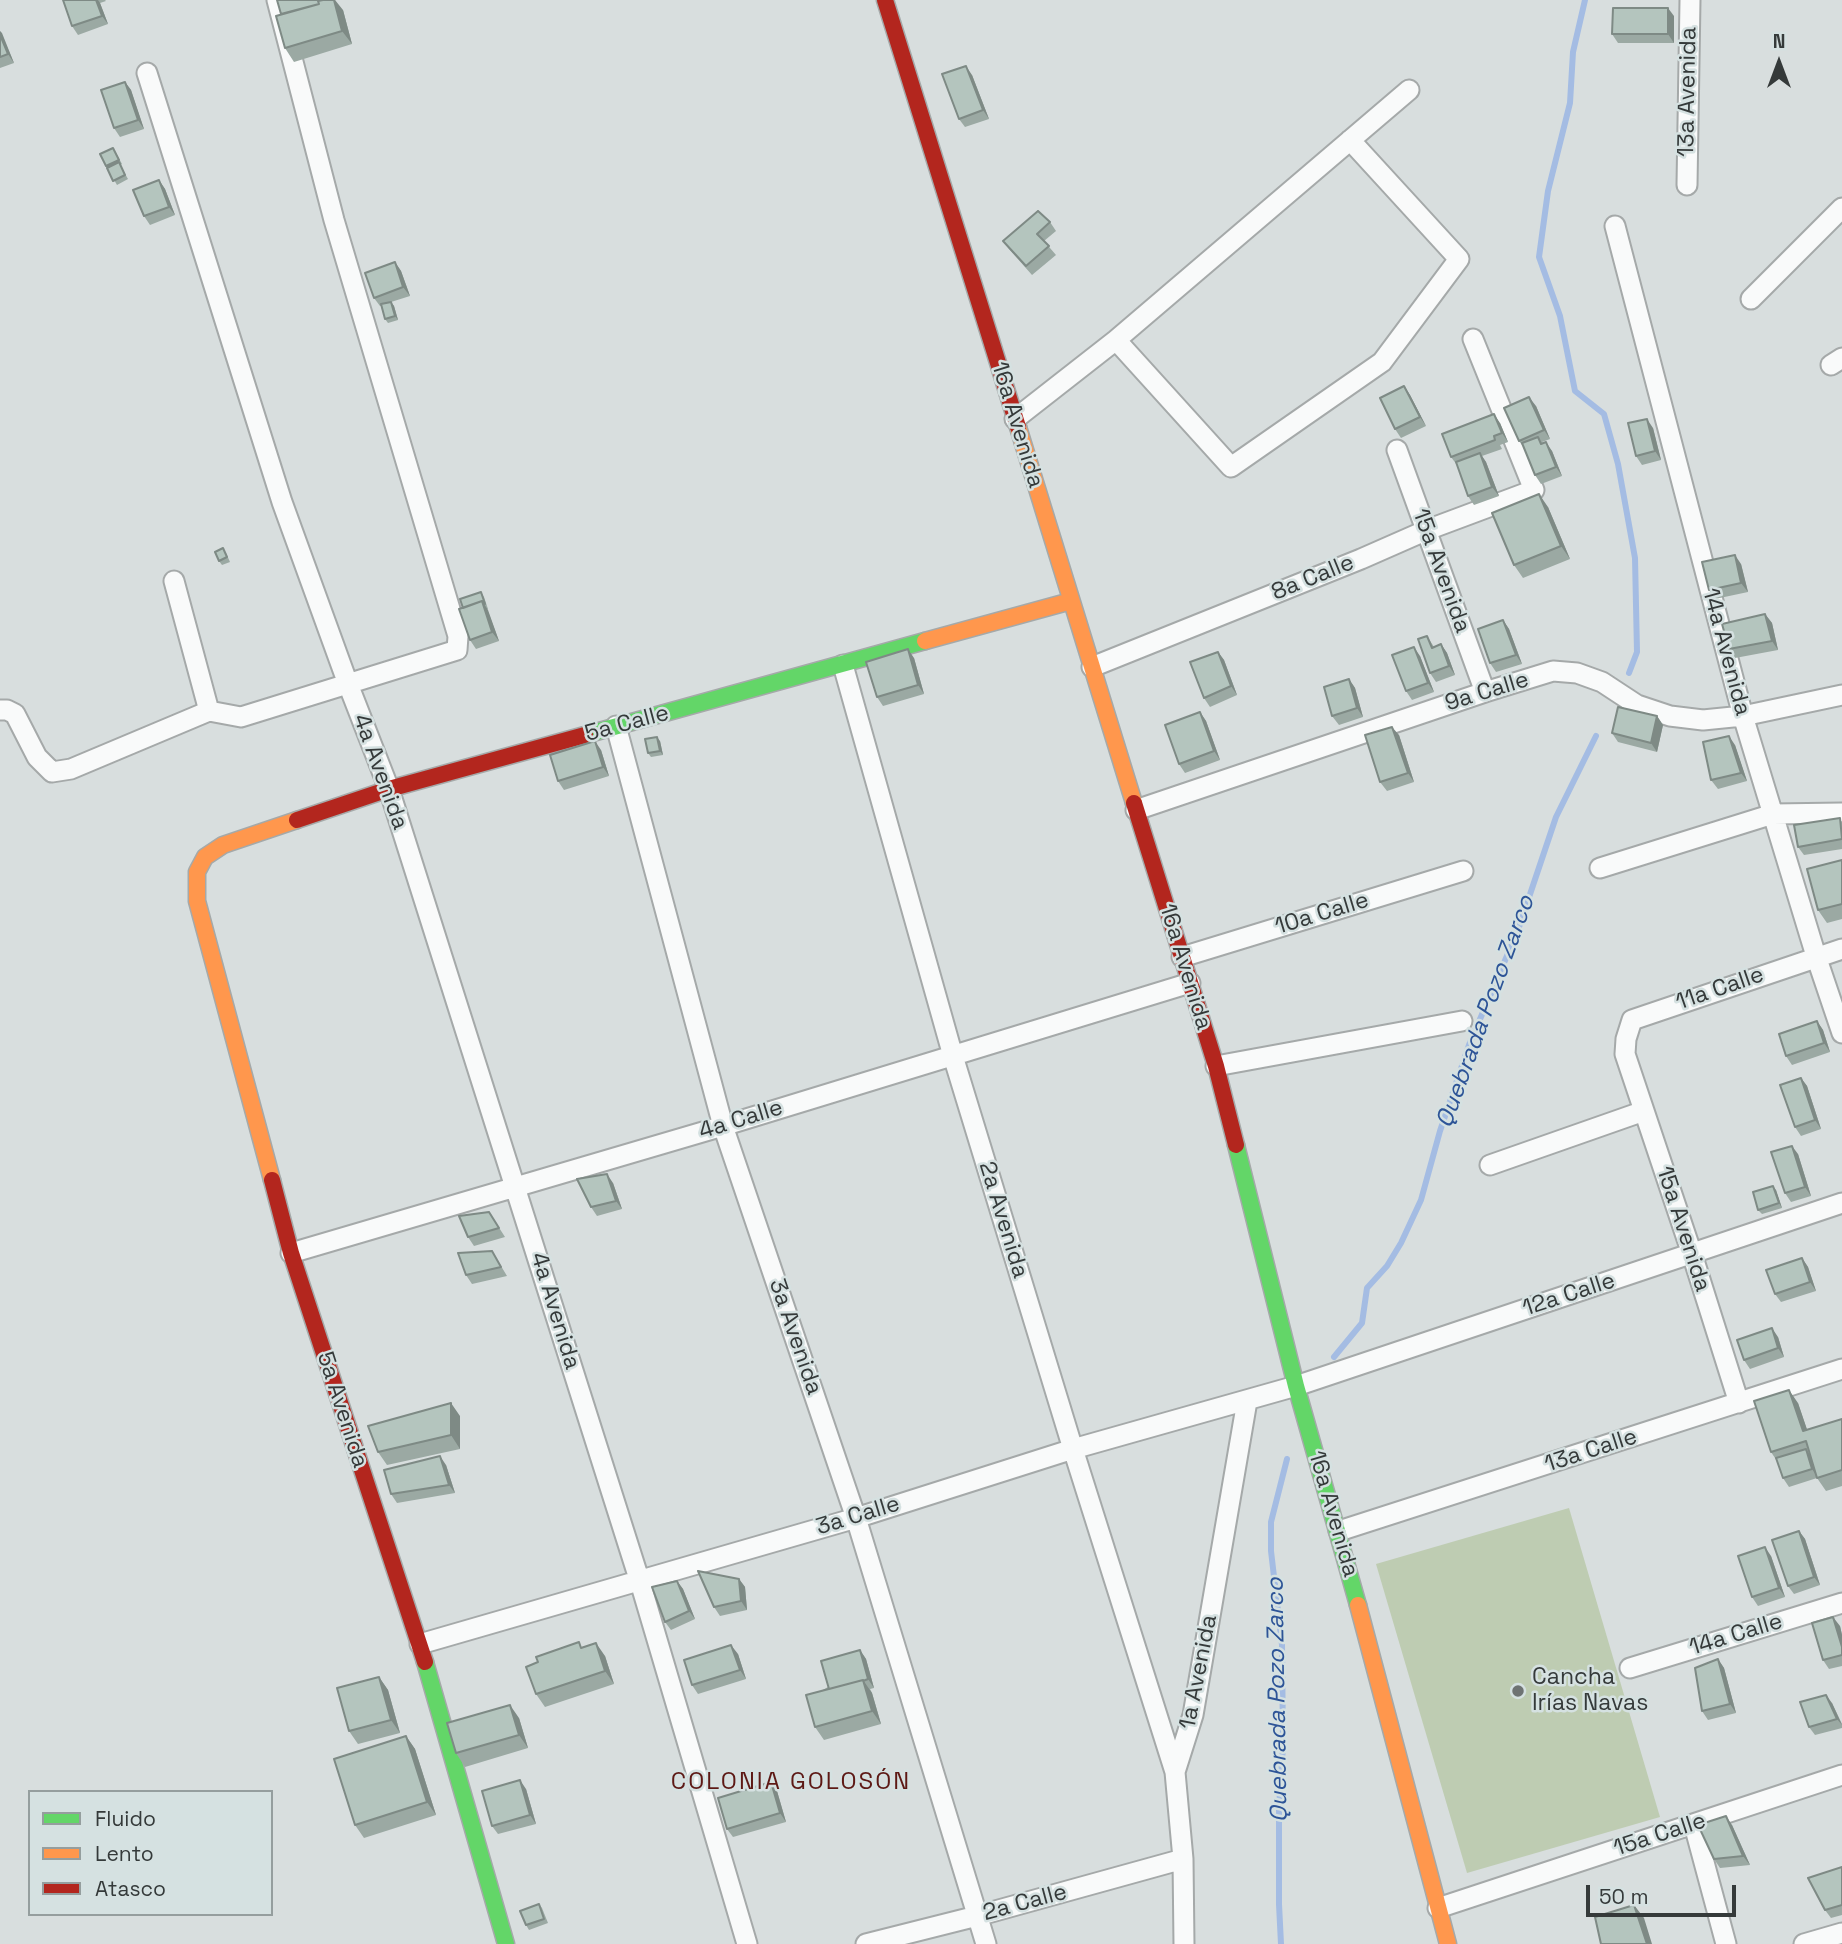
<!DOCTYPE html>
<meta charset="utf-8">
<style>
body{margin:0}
#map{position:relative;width:1842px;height:1944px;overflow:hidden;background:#d8dede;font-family:"Space Grotesk",sans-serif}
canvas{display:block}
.legend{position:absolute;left:28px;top:1790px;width:245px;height:126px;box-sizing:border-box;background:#d5e1e1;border:2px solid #959e9e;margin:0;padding:9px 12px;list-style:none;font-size:21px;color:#353a3a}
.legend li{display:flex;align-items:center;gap:14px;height:35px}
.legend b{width:35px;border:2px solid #959e9e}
.north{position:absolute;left:1744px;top:28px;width:70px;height:70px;-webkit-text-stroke:5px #d5e1e1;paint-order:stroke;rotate:0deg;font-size:19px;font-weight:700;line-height:28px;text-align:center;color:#353a3a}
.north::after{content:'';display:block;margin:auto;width:24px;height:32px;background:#353a3a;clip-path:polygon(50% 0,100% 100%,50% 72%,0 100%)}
.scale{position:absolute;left:1586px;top:1885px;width:150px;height:32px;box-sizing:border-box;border:4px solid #353a3a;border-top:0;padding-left:9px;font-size:21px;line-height:24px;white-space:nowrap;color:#353a3a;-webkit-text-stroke:5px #d5e1e1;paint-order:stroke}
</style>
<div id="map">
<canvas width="1842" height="1944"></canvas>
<ul class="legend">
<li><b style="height:9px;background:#63d668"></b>Fluido</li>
<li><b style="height:9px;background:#ff974d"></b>Lento</li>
<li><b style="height:9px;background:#b3261e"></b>Atasco</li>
</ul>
<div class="north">N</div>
<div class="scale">50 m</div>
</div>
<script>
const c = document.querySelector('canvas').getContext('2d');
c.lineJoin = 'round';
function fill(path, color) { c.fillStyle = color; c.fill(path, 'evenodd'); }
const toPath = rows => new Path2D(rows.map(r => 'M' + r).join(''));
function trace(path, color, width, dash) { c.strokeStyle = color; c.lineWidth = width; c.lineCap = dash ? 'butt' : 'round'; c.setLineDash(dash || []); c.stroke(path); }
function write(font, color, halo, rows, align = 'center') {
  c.font = font + ' "Space Grotesk",sans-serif'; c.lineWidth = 5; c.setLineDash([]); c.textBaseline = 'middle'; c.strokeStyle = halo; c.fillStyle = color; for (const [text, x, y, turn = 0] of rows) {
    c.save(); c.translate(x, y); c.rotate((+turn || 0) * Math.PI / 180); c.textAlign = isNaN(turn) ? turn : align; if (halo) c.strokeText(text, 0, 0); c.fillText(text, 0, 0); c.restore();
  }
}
fill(toPath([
 [1569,1508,1660,1817,1467,1873,1376,1564]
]), '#beccb2');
trace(toPath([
 [1585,0,1573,52,1570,103,1548,191,1539,257,1560,316,1575,391,1604,414,1618,464,1635,558,1637,652,1629,673],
 [1334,1357,1362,1323,1367,1288,1387,1266,1401,1243,1421,1200,1440,1131,1469,1045,1518,930,1556,817,1596,736],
 [1281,1944,1279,1904,1279,1807,1283,1747,1282,1645,1271,1551,1271,1522,1287,1459]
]), '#a4bce3', 6);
const street = toPath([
 [147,73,282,502,348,684,389,789,640,1582,747,1944],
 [1687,185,1690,0],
 [1615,226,1743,716,1816,956,1842,1033],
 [1751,299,1842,208],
 [1116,340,1231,467,1382,362,1459,259,1350,140],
 [1831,365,1842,358],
 [1015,419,1116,340,1409,90],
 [1397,450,1485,692],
 [174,581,209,711],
 [843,665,953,1056,1073,1449,1175,1772],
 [1092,667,1361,559,1427,530,1534,490,1473,339],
 [0,710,7,710,15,714,37,757,52,772,71,769,209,711,241,717,457,650,458,636,334,220,277,0],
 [616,726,723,1126,856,1518,986,1944],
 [1136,810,1485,692,1553,671,1577,673,1602,682,1637,705,1670,716,1703,720,1743,716,1842,695],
 [1600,868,1773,814,1842,813],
 [1182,957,1463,871],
 [1216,1066,1462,1021],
 [1490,1165,1644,1111],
 [291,1253,723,1126,1190,983],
 [1739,1403,1692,1254,1625,1054,1626,1039,1632,1020,1842,949],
 [1339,1531,1842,1369],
 [420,1644,856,1518,1073,1449,1296,1386,1842,1203],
 [1630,1668,1842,1603],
 [1694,1825,1726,1944],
 [1438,1908,1842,1775],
 [866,1944,977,1916,1183,1859],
 [1184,1944,1183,1859,1175,1772,1193,1715,1247,1401],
 [1804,1944,1842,1933]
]);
const fast = toPath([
 [585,735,925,641],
 [1236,1145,1296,1386,1358,1605],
 [425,1662,506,1944]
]);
const slow = toPath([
 [1018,427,1134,803],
 [925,641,1071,601],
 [272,1180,197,901,197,872,205,857,223,845,297,820],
 [1358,1605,1448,1944]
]);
const jam = toPath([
 [885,0,1018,427],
 [1134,803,1216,1066,1236,1145],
 [297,820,389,789,585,735],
 [272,1180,291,1253,425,1662]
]);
trace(street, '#a5a9a9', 23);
trace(fast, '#a5a9a9', 19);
trace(slow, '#a5a9a9', 19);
trace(jam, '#a5a9a9', 19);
trace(street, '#f9fafa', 19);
trace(fast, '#63d668', 16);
trace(slow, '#ff974d', 16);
trace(jam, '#b3261e', 16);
fill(toPath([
 [63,0,105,0,106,1,100,3,108,24,78,35,72,26],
 [343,10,352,44,294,62,285,48],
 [1674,16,1674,43,1618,43,1612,34],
 [0,31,14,63,0,68],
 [972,75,989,119,965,127,959,119],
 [125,82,131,90,144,129,120,137,114,128],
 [116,153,122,164,120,165,128,179,117,185,106,166],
 [159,180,165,189,175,215,150,225,144,216],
 [1050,222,1056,231,1044,241,1056,255,1032,275,1009,249,1003,241],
 [395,262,401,271,410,296,391,302,394,306,398,320,388,323,385,319,381,306,380,306,374,298],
 [1404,386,1410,395,1426,426,1401,438,1395,429],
 [1536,406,1550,439,1542,442,1552,451,1562,476,1541,484,1535,475,1525,449,1519,441],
 [1500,423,1508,442,1500,445,1502,449,1482,456,1486,462,1499,496,1474,505,1468,496,1457,465,1451,457],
 [1653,428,1661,460,1642,465,1636,456],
 [1548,507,1570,559,1523,578,1514,565],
 [226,553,230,562,222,565,219,561],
 [1741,564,1748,592,1715,599,1709,590],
 [481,592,484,597,488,609,487,609,499,641,476,649,470,640,463,608],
 [1765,614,1772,623,1778,650,1735,658,1729,649],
 [1503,620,1509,629,1522,664,1496,672,1490,663],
 [1427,636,1434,647,1441,644,1447,653,1455,675,1436,682,1430,673],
 [1218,652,1224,660,1237,695,1210,707,1204,698],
 [1420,656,1434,692,1412,700,1406,691],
 [914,658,924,694,883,706,877,697],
 [1349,679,1355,688,1363,717,1339,725,1332,716],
 [1200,712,1206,721,1220,760,1185,773,1179,764],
 [1657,716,1663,725,1657,752,1618,742,1612,733],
 [1399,735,1414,782,1387,791,1380,782],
 [660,741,663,755,651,757,648,753],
 [1735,745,1747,781,1718,789,1711,780],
 [601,750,609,776,564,790,558,781],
 [1842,821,1842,849,1804,855,1798,847],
 [1842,860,1842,919,1827,923,1818,910],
 [1817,1021,1823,1030,1830,1052,1792,1065,1786,1056],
 [1801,1078,1807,1086,1821,1129,1801,1136,1795,1127],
 [1798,1154,1811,1196,1791,1202,1785,1193],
 [613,1183,622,1209,597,1216,591,1207],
 [1776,1190,1782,1208,1762,1214,1758,1210],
 [489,1212,505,1237,474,1246,468,1237],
 [492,1251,507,1276,472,1284,466,1275],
 [1802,1258,1808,1267,1816,1291,1781,1302,1775,1294],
 [1778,1337,1784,1357,1750,1369,1744,1360],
 [1798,1403,1807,1430,1842,1419,1842,1486,1826,1491,1817,1478,1789,1487,1783,1478,1777,1461,1771,1452],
 [460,1416,460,1449,387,1465,378,1452],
 [446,1465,455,1493,397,1503,391,1494],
 [1799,1531,1805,1539,1820,1585,1794,1594,1788,1586],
 [1771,1556,1785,1597,1758,1606,1752,1597],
 [739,1579,745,1587,747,1610,720,1616,714,1607],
 [677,1581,683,1589,695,1619,671,1630,665,1622],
 [1840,1626,1842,1635,1842,1666,1829,1669,1823,1660],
 [583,1648,605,1656,614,1684,545,1707,536,1694],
 [860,1650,866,1659,874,1688,870,1689,872,1693,881,1724,824,1740,815,1727,821,1691,828,1687],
 [738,1654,746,1679,698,1694,692,1685],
 [1718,1659,1724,1668,1736,1713,1708,1720,1702,1711],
 [379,1677,388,1690,400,1733,358,1744,349,1731],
 [1832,1703,1842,1724,1842,1728,1815,1735,1809,1727],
 [519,1718,528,1748,465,1767,456,1753],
 [406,1736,415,1749,436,1815,364,1838,355,1825],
 [526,1789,536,1824,498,1834,492,1826],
 [777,1791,786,1822,733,1837,727,1829],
 [1732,1825,1750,1865,1720,1868,1714,1859],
 [1842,1867,1842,1915,1831,1918,1825,1910],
 [539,1904,542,1908,548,1923,529,1930,526,1925]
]), '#9ba9a3');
fill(toPath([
 [96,0,98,0,100,3,108,24,102,16],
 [334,0,335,0,343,10,352,44,342,31],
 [1668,8,1674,16,1674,43,1668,34],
 [0,31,2,33,14,63,8,54,0,35],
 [966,66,972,75,989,119,983,110],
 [125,82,131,90,144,129,138,120],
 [159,180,165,189,175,215,169,207],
 [395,262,401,271,410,296,403,287],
 [391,302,394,306,398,320,395,316],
 [1404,386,1410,395,1426,426,1420,417],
 [1529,397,1536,406,1550,439,1544,430],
 [1494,414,1500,423,1508,442,1502,433],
 [1647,419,1653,428,1661,460,1655,451],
 [1546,442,1552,451,1562,476,1556,467],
 [1480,453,1486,462,1499,496,1492,487],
 [1539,494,1548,507,1570,559,1561,546],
 [1735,555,1741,564,1748,592,1741,583],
 [482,601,488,610,499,641,492,632],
 [1765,614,1772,623,1778,650,1772,641],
 [1503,620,1509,629,1522,664,1516,655],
 [1441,644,1447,653,1455,675,1449,666],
 [1414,647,1420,656,1434,692,1428,683],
 [908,649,914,658,924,694,918,685],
 [1218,652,1224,660,1237,695,1231,686],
 [1349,679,1355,688,1363,717,1357,708],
 [1200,712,1206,721,1220,760,1214,751],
 [1657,716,1663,725,1657,752,1651,743],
 [1392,727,1399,735,1414,782,1408,773],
 [1729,736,1735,745,1747,781,1741,773],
 [657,737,660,741,663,755,660,751],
 [595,741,601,750,609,776,603,767],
 [1817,1021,1823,1030,1830,1052,1824,1043],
 [1801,1078,1807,1086,1821,1129,1815,1120],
 [1792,1146,1798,1154,1811,1196,1805,1187],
 [607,1174,613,1183,622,1209,616,1201],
 [1773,1186,1776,1190,1782,1208,1779,1203],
 [1802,1258,1808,1267,1816,1291,1810,1282],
 [1772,1328,1778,1337,1784,1357,1778,1348],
 [1789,1390,1798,1403,1812,1444,1803,1431],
 [451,1403,460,1416,460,1449,451,1435],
 [1806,1449,1812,1458,1818,1478,1812,1469],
 [440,1456,446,1465,455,1493,449,1485],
 [1799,1531,1805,1539,1820,1585,1814,1577],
 [1765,1547,1771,1556,1785,1597,1779,1588],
 [739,1579,745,1587,747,1610,741,1601],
 [677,1581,683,1589,695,1619,689,1611],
 [1833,1617,1840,1626,1842,1635,1842,1647],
 [596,1643,605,1656,614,1684,605,1671],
 [731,1645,738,1654,746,1679,740,1670],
 [860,1650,866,1659,874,1688,868,1679],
 [1718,1659,1724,1668,1736,1713,1730,1704],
 [379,1677,388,1690,400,1733,391,1720],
 [863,1680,872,1693,881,1724,872,1711],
 [1826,1695,1832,1703,1842,1725,1837,1719],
 [510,1705,519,1718,528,1748,519,1735],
 [406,1736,415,1749,436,1815,427,1802],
 [520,1780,526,1789,536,1824,530,1815],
 [771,1782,777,1791,786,1822,780,1813],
 [1726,1816,1732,1825,1750,1865,1743,1856],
 [1634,1905,1644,1918,1652,1944,1647,1944]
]), '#7e8a85');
const building = toPath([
 [63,0,96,0,102,16,72,26,63,0],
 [277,0,319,0,319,1,318,1,319,4,281,14,277,0],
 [323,0,334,0,342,31,285,48,276,16,319,4,318,1,323,0],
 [1613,8,1668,8,1668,34,1612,34,1613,8],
 [0,35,8,54,0,57,0,35],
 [966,66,983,110,959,119,942,74,966,66],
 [125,82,138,120,114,128,101,90,125,82],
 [113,148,119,160,106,166,100,154,113,148],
 [119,162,125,175,113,181,107,168,119,162],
 [159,180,169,207,144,216,133,190,159,180],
 [1038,211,1050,222,1037,234,1049,246,1026,266,1003,241,1038,211],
 [395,262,403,287,374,298,365,273,395,262],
 [391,302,395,316,385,319,381,304,391,302],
 [1404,386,1420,417,1395,429,1380,398,1404,386],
 [1529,397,1544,430,1519,441,1504,408,1529,397],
 [1494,414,1502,433,1494,436,1495,440,1451,457,1442,434,1494,414],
 [1647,419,1655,451,1636,456,1628,423,1647,419],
 [1538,437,1541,444,1546,442,1556,467,1535,475,1522,443,1538,437],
 [1480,453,1492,487,1468,496,1456,462,1480,453],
 [1539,494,1561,546,1514,565,1492,513,1539,494],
 [223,548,227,557,219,561,215,552,223,548],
 [1735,555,1741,583,1709,590,1702,562,1735,555],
 [481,592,485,604,482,601,463,608,460,599,481,592],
 [482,601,492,632,470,640,459,609,482,601],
 [1765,614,1772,641,1729,649,1722,624,1765,614],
 [1503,620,1516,655,1490,663,1478,629,1503,620],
 [1427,636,1432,648,1441,644,1449,666,1430,673,1418,639,1427,636],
 [1414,647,1428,683,1406,691,1392,655,1414,647],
 [908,649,918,685,877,697,866,662,908,649],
 [1218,652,1231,686,1204,698,1190,662,1218,652],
 [1349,679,1357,708,1332,716,1324,687,1349,679],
 [1618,707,1657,716,1651,743,1612,733,1618,707],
 [1200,712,1214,751,1179,764,1165,725,1200,712],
 [1392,727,1408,773,1380,782,1365,735,1392,727],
 [1729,736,1741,773,1711,780,1703,742,1729,736],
 [657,737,660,751,648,753,645,739,657,737],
 [595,741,603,767,558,781,550,755,595,741],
 [1840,818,1842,839,1798,847,1794,825,1840,818],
 [1842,860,1842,904,1818,910,1807,869,1842,860],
 [1817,1021,1824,1043,1786,1056,1779,1034,1817,1021],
 [1801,1078,1815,1120,1795,1127,1780,1085,1801,1078],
 [1792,1146,1805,1187,1785,1193,1771,1152,1792,1146],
 [607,1174,616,1201,591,1207,577,1179,607,1174],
 [1773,1186,1779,1203,1758,1210,1753,1192,1773,1186],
 [489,1212,499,1228,468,1237,459,1216,489,1212],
 [492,1251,501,1267,466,1275,458,1253,492,1251],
 [1802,1258,1810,1282,1775,1294,1766,1270,1802,1258],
 [1772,1328,1778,1348,1744,1360,1737,1340,1772,1328],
 [1789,1390,1803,1431,1842,1419,1842,1470,1817,1478,1806,1441,1771,1452,1754,1401,1789,1390],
 [451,1403,451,1435,378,1452,368,1426,451,1403],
 [1806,1449,1812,1469,1783,1478,1776,1458,1806,1449],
 [440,1456,449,1485,391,1494,384,1470,440,1456],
 [1799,1531,1814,1577,1788,1586,1772,1540,1799,1531],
 [1765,1547,1779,1588,1752,1597,1738,1556,1765,1547],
 [698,1571,739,1579,741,1601,714,1607,698,1571],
 [677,1581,689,1611,665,1622,652,1587,677,1581],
 [1833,1617,1842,1647,1842,1655,1823,1660,1812,1623,1833,1617],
 [579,1642,581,1648,596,1643,605,1671,536,1694,526,1667,538,1662,536,1657,579,1642],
 [731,1645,740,1670,692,1685,684,1660,731,1645],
 [860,1650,868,1679,863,1681,863,1680,829,1689,821,1661,860,1650],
 [1718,1659,1730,1704,1702,1711,1695,1668,1718,1659],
 [379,1677,391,1720,349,1731,337,1688,379,1677],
 [863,1680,872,1711,815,1727,806,1695,863,1680],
 [1826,1695,1837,1719,1809,1727,1800,1702,1826,1695],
 [510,1705,519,1735,456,1753,447,1723,510,1705],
 [406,1736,427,1802,355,1825,334,1759,406,1736],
 [520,1780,530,1815,492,1826,482,1791,520,1780],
 [771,1782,780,1813,727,1829,718,1798,771,1782],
 [1726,1816,1743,1856,1714,1859,1698,1825,1726,1816],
 [1842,1867,1842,1905,1825,1910,1808,1878,1842,1867],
 [539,1904,544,1919,526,1925,520,1911,539,1904],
 [1634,1905,1647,1944,1601,1944,1595,1917,1634,1905]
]);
fill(building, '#b4c5be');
trace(building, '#7e8a85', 2);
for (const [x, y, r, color] of [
 [1518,1691,7,"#6e7373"]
]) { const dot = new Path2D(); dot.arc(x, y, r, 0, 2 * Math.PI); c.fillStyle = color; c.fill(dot); trace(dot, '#d5e1e1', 2.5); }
write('23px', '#353a3a', '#d5e1e1', [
 ["13a Avenida",1688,92,-89],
 ["16a Avenida",1017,425,73],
 ["15a Avenida",1441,571,70],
 ["8a Calle",1313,578,-22],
 ["14a Avenida",1726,652,75],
 ["9a Calle",1487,692,-17],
 ["5a Calle",627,724,-15],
 ["4a Avenida",380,772,70],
 ["10a Calle",1322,914,-17],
 ["16a Avenida",1185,967,73],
 ["11a Calle",1720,989,-19],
 ["4a Calle",741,1120,-17],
 ["2a Avenida",1003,1220,73],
 ["15a Avenida",1683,1229,72],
 ["12a Calle",1569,1295,-18],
 ["4a Avenida",555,1311,73],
 ["3a Avenida",795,1337,71],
 ["5a Avenida",342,1410,72],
 ["13a Calle",1591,1451,-18],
 ["16a Avenida",1333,1514,74],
 ["3a Calle",858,1516,-17],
 ["14a Calle",1736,1635,-17],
 ["1a Avenida",1199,1672,-79],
 ["15a Calle",1660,1835,-18],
 ["2a Calle",1025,1903,-15]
]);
write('23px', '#353a3a', '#d5e1e1', [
 ["Cancha",1532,1678],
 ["Irías Navas",1532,1704]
], 'left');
write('italic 24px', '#2d5497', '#d5e1e1', [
 ["Quebrada Pozo Zarco",1486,1012,-70],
 ["Quebrada Pozo Zarco",1278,1700,-91]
]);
c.letterSpacing = '2px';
write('24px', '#5d1915', '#d5e1e1', [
 ["COLONIA GOLOSÓN",791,1782]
]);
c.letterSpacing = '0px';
</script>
